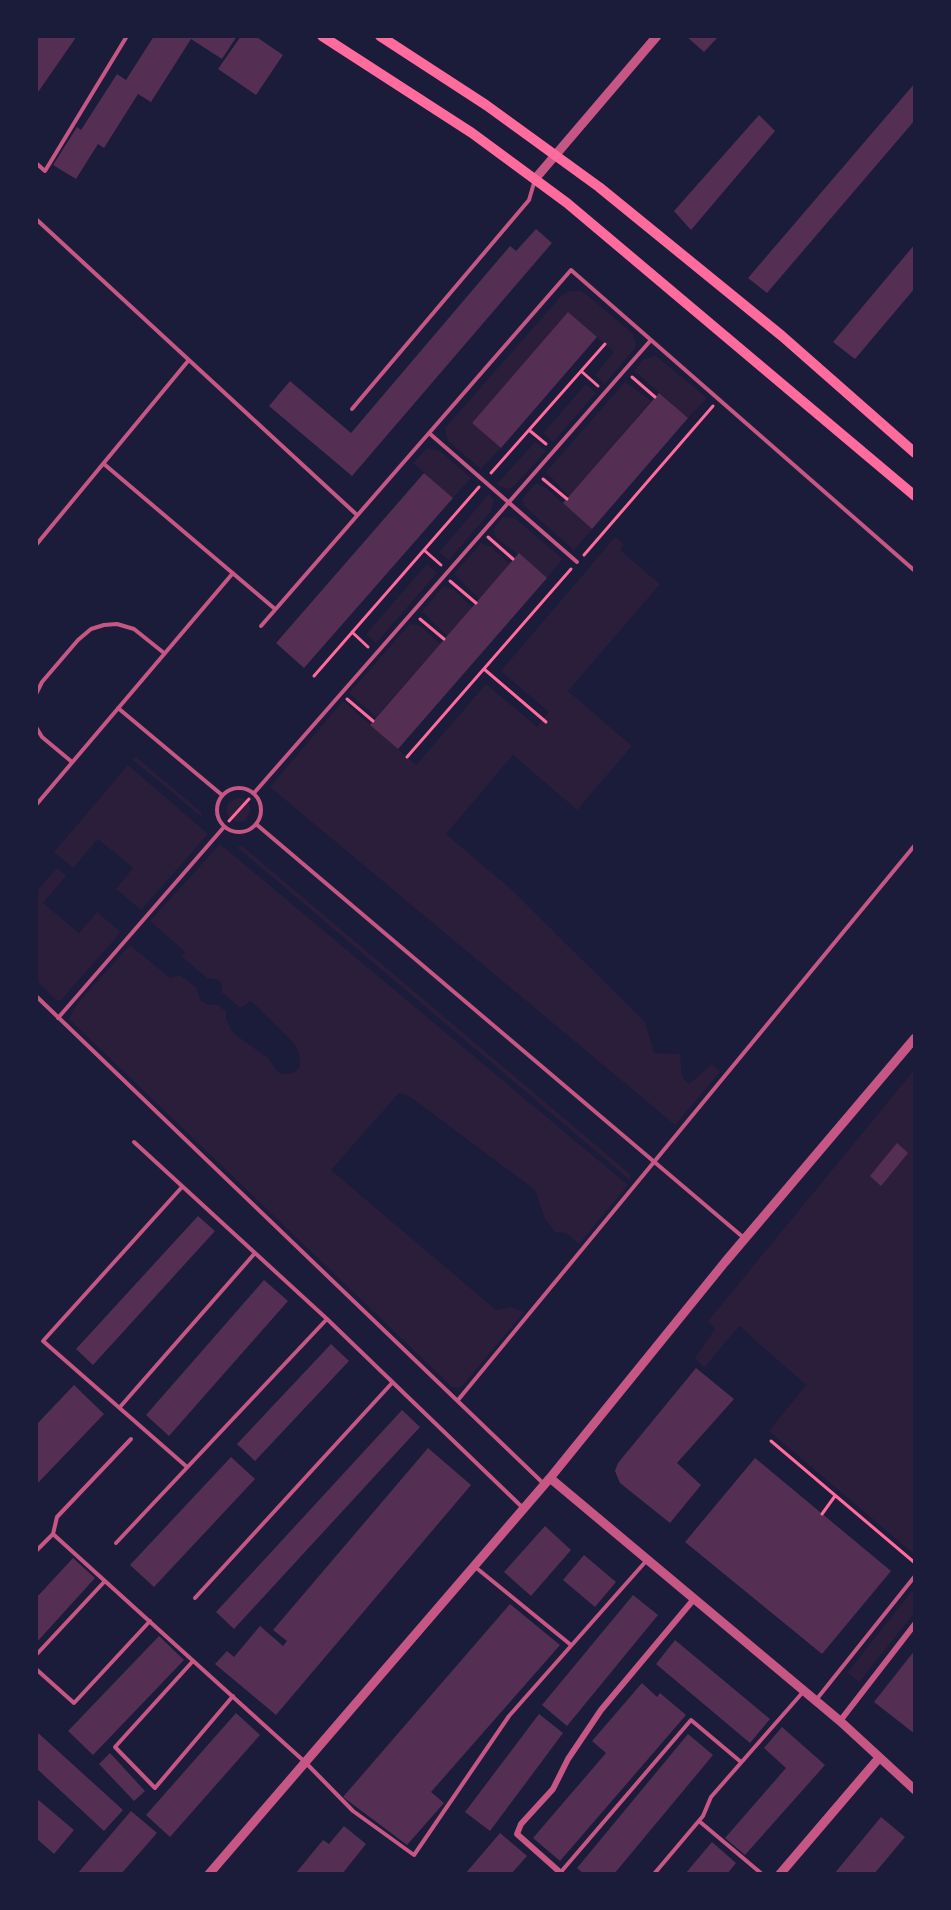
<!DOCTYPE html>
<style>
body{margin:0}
#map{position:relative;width:951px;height:1910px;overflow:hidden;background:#1b1b3a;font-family:"Archivo Narrow",sans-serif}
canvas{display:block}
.frame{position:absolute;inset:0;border:38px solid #1b1b3a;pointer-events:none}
</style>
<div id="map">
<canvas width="951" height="1910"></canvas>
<div class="frame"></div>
</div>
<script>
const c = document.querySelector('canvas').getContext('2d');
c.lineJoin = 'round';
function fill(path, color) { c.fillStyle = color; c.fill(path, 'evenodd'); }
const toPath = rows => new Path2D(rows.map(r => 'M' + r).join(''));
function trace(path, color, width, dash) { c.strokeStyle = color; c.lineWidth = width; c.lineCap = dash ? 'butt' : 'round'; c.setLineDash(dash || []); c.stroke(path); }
fill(toPath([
 [570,291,581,291,587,295,633,334,636,344,634,349,605,384,595,375,614,352,568,312,472,423,501,448,481,469,448,441,445,428,562,295],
 [656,356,707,398,688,418,637,373,635,370,644,359],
 [625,382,651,401,569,496,546,472],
 [586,384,596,393,553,442,543,433],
 [535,442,546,451,515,485,508,489,502,487,497,484],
 [427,448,440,451,471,478,453,498,413,463],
 [536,483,546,488,592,529,574,550,524,506,522,499],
 [489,494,494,500,491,511,449,560,439,552],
 [503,517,515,518,563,559,547,578,496,537,493,530],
 [615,537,624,544,620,550,660,584,568,691,632,746,577,810,513,755,446,834,511,889,645,1022,654,1053,680,1054,682,1077,689,1084,712,1064,720,1072,675,1125,270,787,343,701,416,765,486,684,537,727,549,712,501,671],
 [481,543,490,546,510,564,479,599,454,574],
 [427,564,437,573,376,643,366,634],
 [444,586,454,590,472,607,447,636,422,611],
 [410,624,419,625,440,644,376,717,349,693],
 [136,757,201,812,203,818,132,759],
 [128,765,208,834,141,910,116,889,133,868,98,839,73,868,54,852],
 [240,797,247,800,251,810,245,821,237,822,229,818,226,810,229,802],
 [220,844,628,1185,579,1244,566,1233,555,1232,545,1219,535,1190,409,1096,399,1093,331,1170,496,1310,511,1307,524,1312,463,1385,458,1388,452,1387,69,1019,77,1004,130,945,170,978,180,975,196,987,201,1001,208,1005,216,1004,226,1011,226,1019,233,1033,268,1058,276,1070,283,1074,293,1073,300,1067,300,1056,294,1043,251,1001,240,1008,221,992,222,985,219,980,207,978,182,957,185,952,150,921],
 [242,846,630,1174,631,1181,237,847],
 [57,868,66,876,43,903,79,933,97,912,121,932,61,1000,56,1000,36,980,36,892],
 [915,1069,915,1555,769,1431,806,1385,739,1326,704,1368,695,1358,715,1329,708,1321],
 [915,1587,915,1612,859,1682,847,1673]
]), '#2a1e3b');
fill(toPath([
 [40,36,77,36,36,95,36,41],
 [154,36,237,36,222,59,191,39,151,102,138,94,104,148,98,144,76,179,53,165,77,127,81,130,117,74,126,80],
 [241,36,255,36,283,55,256,95,218,69],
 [686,36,719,36,704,52],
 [915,83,915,120,767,293,748,278],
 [759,115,775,131,691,230,674,211],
 [536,229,552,243,352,476,269,406,290,381,351,433,510,246,516,251],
 [915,244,915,288,855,359,833,342],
 [568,312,597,337,501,448,472,423],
 [659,393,688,418,592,529,563,503],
 [424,473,453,498,304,668,276,643],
 [519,553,547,578,398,749,370,725],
 [897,1143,908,1153,881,1186,870,1176],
 [198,1216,215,1231,93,1365,76,1349],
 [264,1280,288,1301,169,1436,146,1415],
 [331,1344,349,1361,255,1461,237,1444],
 [696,1368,734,1399,677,1463,701,1485,670,1523,620,1483,615,1471,618,1463],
 [74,1385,104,1414,36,1485,36,1425],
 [402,1410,420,1427,234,1629,216,1612],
 [428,1448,471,1485,276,1715,215,1664,227,1651,234,1657,260,1626,283,1646,287,1641,273,1630],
 [231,1457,255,1479,154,1587,130,1565],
 [755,1458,891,1571,822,1654,685,1542],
 [545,1526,571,1550,531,1596,504,1572],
 [584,1555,616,1582,595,1607,563,1580],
 [73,1558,95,1578,36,1643,36,1598],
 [633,1595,658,1615,567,1726,542,1705],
 [510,1604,560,1645,431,1792,444,1803,407,1845,343,1797],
 [159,1636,184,1660,93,1755,68,1731],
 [675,1640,770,1719,750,1743,656,1664],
 [915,1650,915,1734,874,1702],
 [642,1683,657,1697,660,1693,686,1715,560,1861,533,1838,606,1753,592,1741],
 [236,1713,260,1735,170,1837,146,1815],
 [539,1714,563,1733,490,1831,465,1812],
 [782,1727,825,1765,745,1855,725,1838,786,1768,764,1748],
 [36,1731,123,1810,104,1831,36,1768],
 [688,1734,713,1755,614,1874,584,1874,577,1868],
 [110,1753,145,1791,134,1801,99,1764],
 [36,1798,74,1830,54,1854,36,1838],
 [131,1811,157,1833,121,1874,77,1874],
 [881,1817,905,1837,874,1874,834,1874],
 [344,1826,366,1844,342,1874,295,1874,323,1840,329,1844],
 [500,1833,527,1856,511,1874,465,1874],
 [712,1842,736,1863,727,1874,685,1874]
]), '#542f53');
trace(toPath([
 [581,371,598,386],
 [632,377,655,397],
 [529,430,546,444],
 [491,473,605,344],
 [543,479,567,499],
 [488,537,513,559],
 [424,550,441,565],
 [584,555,713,406],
 [450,581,476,603],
 [420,619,444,639],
 [352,632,368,647],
 [484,669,546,722],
 [314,676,479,487],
 [347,699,373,721],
 [407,757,571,569],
 [229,821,249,799],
 [771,1441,915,1563],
 [822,1514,835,1496]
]), '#ff6b9d', 3);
trace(toPath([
 [36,163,45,171,127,36],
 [36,219,357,515],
 [352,409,529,200,534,183],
 [429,433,577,562],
 [104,464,275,609],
 [36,545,188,361],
 [261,626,571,270,915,571],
 [36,694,42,682,78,640,91,629,104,625,117,624,134,629,164,653],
 [118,708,222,795],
 [36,727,42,737,72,762],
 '217 810a22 22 0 1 1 44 0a22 22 0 1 1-44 0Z',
 [254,793,651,340],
 [36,805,233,573],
 [256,824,744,1238],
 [36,996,544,1484],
 [58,1018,224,827],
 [134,1142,327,1319,522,1507],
 [182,1187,43,1341,187,1467],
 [458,1400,915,845],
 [120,1407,255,1253],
 [53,1534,306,1763,353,1811,414,1855,509,1716,647,1560],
 [116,1543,327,1319],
 [36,1551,53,1534,57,1517,131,1439],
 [474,1566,571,1645],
 [195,1598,392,1383],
 [36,1655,105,1581],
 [193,1661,115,1747,155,1788,233,1696],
 [36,1669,74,1703,150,1621],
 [816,1700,915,1576],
 [699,1821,762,1874],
 [560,1873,691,1720,741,1762],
 [654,1874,703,1816,711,1797,803,1692]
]), '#c65784', 4);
trace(toPath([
 [840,1721,915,1624],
 [562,1874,517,1834,521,1824,553,1789,568,1759,601,1710,694,1599]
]), '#c65784', 6);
trace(toPath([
 [535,179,657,36],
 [550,1478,840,1721,915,1790],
 [209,1874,550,1478,725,1262,915,1038],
 [780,1874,879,1758]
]), '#c65784', 9);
trace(toPath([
 [322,36,472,133,567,203,915,496],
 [380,36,486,105,599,187,782,336,915,453]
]), '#ff6b9d', 10);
</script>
